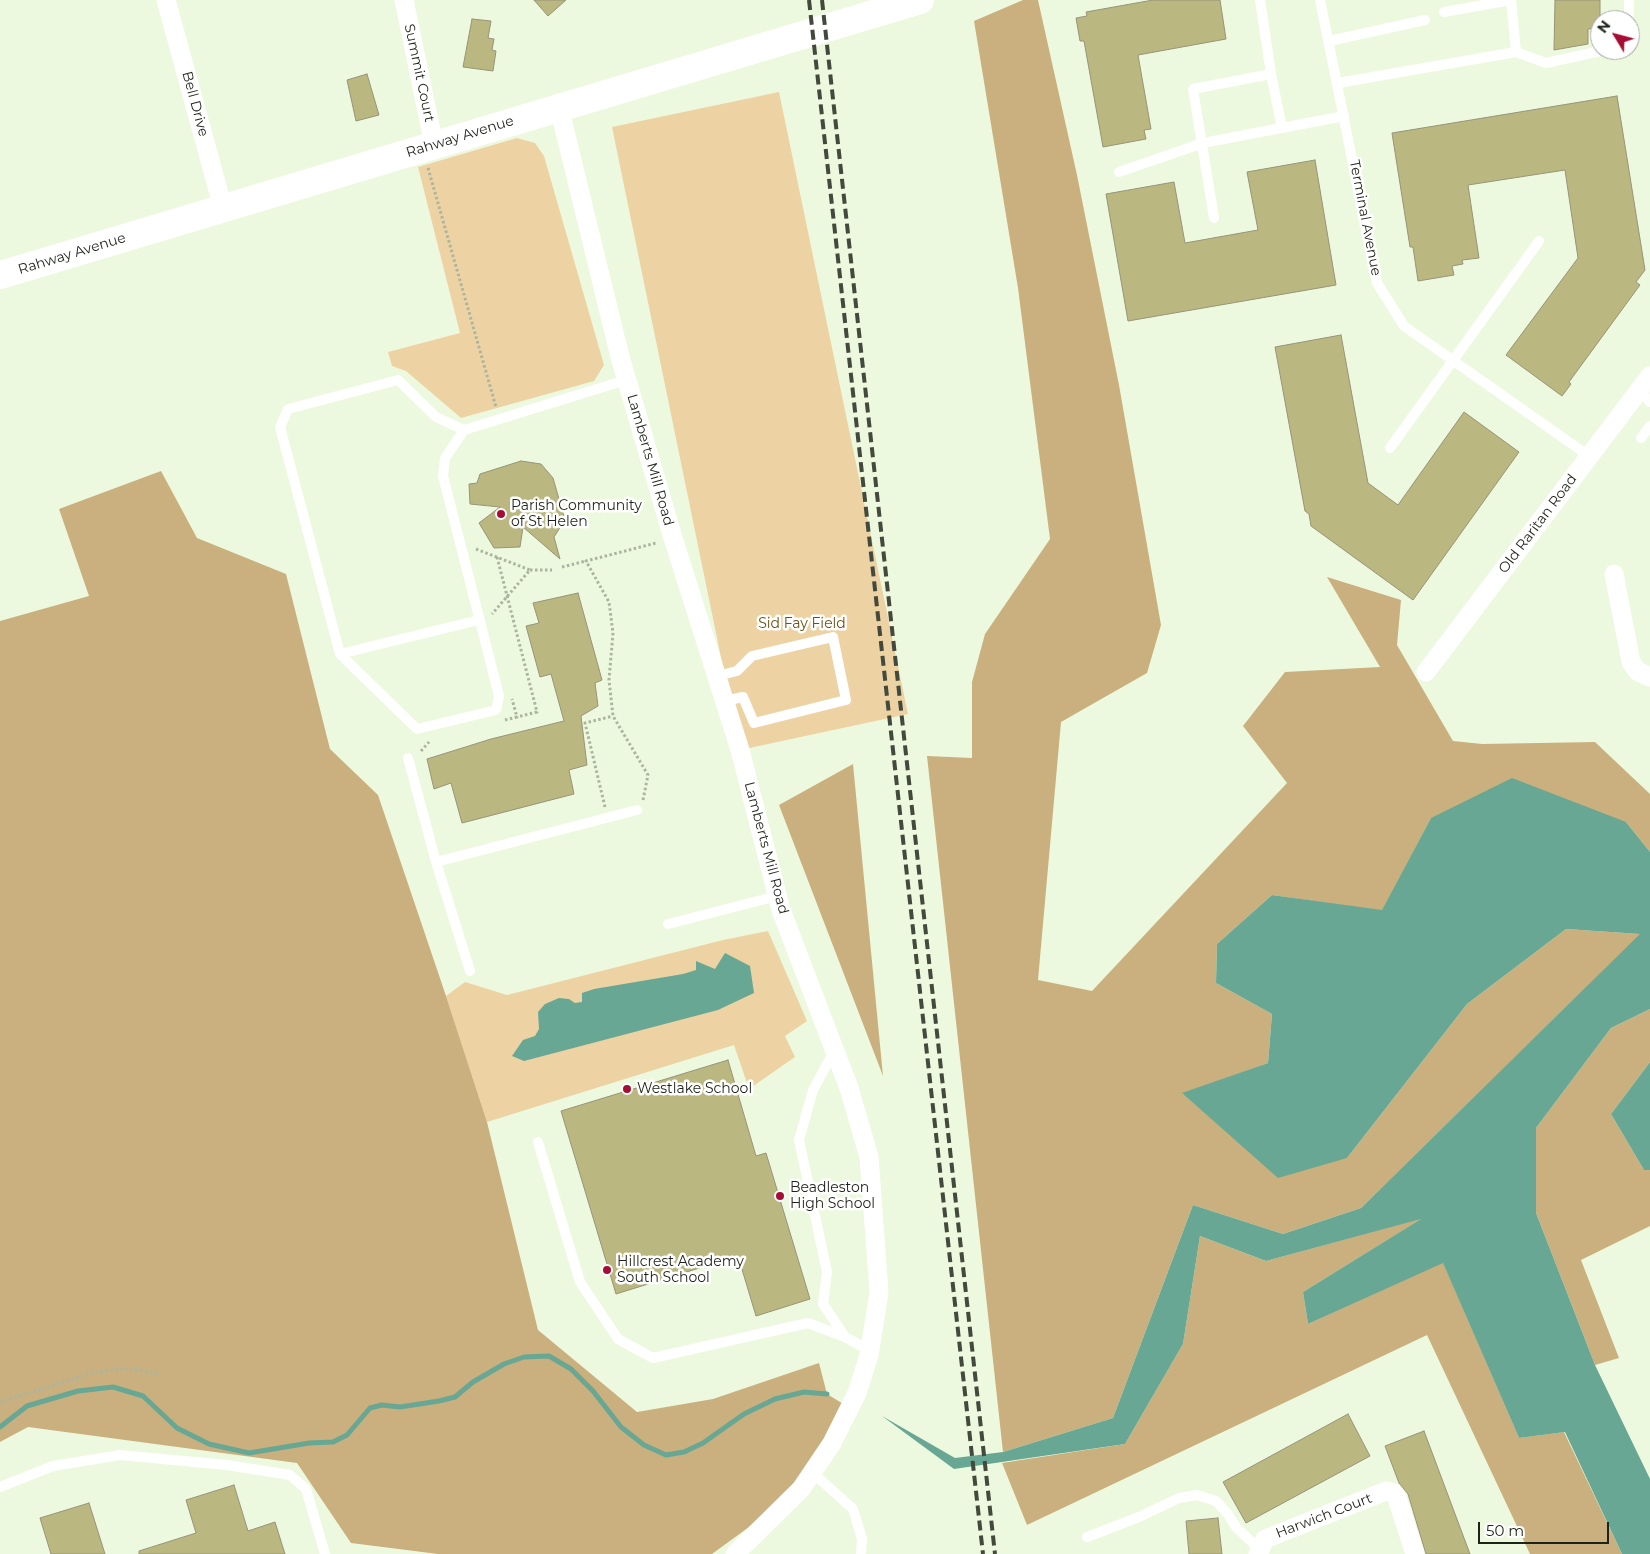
<!DOCTYPE html>
<style>
body{margin:0}
#map{position:relative;width:1650px;height:1554px;overflow:hidden;background:#edf9de;font-family:Montserrat,sans-serif}
canvas{display:block}
.north{position:absolute;left:1590px;top:10px;width:50px;height:50px;box-sizing:border-box;background:#fff;border:1px solid #a5a7a3;border-radius:50%;rotate:307deg;font-size:14px;font-weight:700;line-height:20px;text-align:center;color:#1e2319}
.north::after{content:'';display:block;margin:auto;width:18px;height:22px;background:#a60d34;clip-path:polygon(50% 0,100% 100%,50% 72%,0 100%)}
.scale{position:absolute;left:1478px;top:1522px;width:131px;height:22px;box-sizing:border-box;border:2px solid #1e2319;border-top:0;padding-left:6px;font-size:15px;line-height:18px;white-space:nowrap;color:#1e2319;-webkit-text-stroke:4px #fff;paint-order:stroke}
</style>
<div id="map">
<canvas width="1650" height="1554"></canvas>
<div class="north">N</div>
<div class="scale">50 m</div>
</div>
<script>
const c = document.querySelector('canvas').getContext('2d');
c.lineJoin = 'round';
function fill(path, color) { c.fillStyle = color; c.fill(path, 'evenodd'); }
const toPath = rows => new Path2D(rows.map(r => 'M' + r).join(''));
function trace(path, color, width, dash) { c.strokeStyle = color; c.lineWidth = width; c.lineCap = dash ? 'butt' : 'round'; c.setLineDash(dash || []); c.stroke(path); }
function write(font, color, halo, rows, align = 'center') {
  c.font = font + ' Montserrat,sans-serif'; c.lineWidth = 5; c.setLineDash([]); c.textBaseline = 'middle'; c.strokeStyle = halo; c.fillStyle = color; for (const [text, x, y, turn = 0] of rows) {
    c.save(); c.translate(x, y); c.rotate((+turn || 0) * Math.PI / 180); c.textAlign = isNaN(turn) ? turn : align; if (halo) c.strokeText(text, 0, 0); c.fillText(text, 0, 0); c.restore();
  }
}
fill(toPath([
 [779,92,908,714,740,750,612,127],
 [517,138,535,143,544,156,604,365,594,381,461,418,406,371,392,366,388,352,460,333,418,167],
 [768,931,807,1021,785,1036,795,1057,749,1089,734,1045,487,1122,446,996,465,982,507,995,723,940]
]), '#edd3a3');
fill(toPath([
 [1023,0,1038,0,1077,175,1119,385,1161,625,1147,673,1061,722,1038,980,1092,991,1287,783,1243,726,1285,672,1380,667,1327,577,1401,600,1397,645,1453,741,1482,744,1595,742,1650,794,1650,852,1626,822,1431,818,1382,911,1272,895,1217,944,1216,983,1272,1014,1268,1063,1183,1094,1347,1158,1467,1004,1566,929,1641,934,1361,1208,1283,1234,1193,1205,1113,1418,1003,1452,927,756,972,758,972,682,985,634,1050,539,1018,288,974,21],
 [161,471,197,538,286,574,330,749,378,795,446,996,487,1122,538,1330,637,1412,713,1399,819,1363,827,1394,850,1408,801,1489,712,1554,438,1554,351,1543,297,1463,28,1427,0,1442,0,621,89,596,59,509],
 [853,764,883,1076,779,805],
 [1650,1009,1650,1062,1611,1114,1644,1170,1650,1170,1650,1226,1581,1260,1619,1358,1595,1365,1536,1213,1536,1128,1611,1028],
 [1423,1218,1303,1292,1308,1324,1443,1262,1519,1438,1564,1432,1622,1554,1530,1554,1427,1335,1027,1525,1002,1463,1125,1444,1183,1344,1200,1236,1266,1261]
]), '#cab07e');
fill(toPath([
 [1512,778,1626,822,1650,852,1650,1009,1611,1028,1536,1128,1536,1213,1595,1365,1650,1479,1650,1554,1622,1554,1565,1432,1519,1438,1443,1263,1308,1324,1303,1292,1421,1219,1266,1261,1200,1236,1183,1344,1125,1444,954,1469,882,1416,955,1458,1003,1452,1113,1418,1193,1205,1283,1234,1361,1208,1640,934,1566,929,1467,1004,1347,1158,1278,1178,1182,1093,1268,1063,1272,1014,1216,983,1217,944,1272,895,1382,910,1431,818],
 [725,953,750,966,754,993,718,1010,524,1061,512,1056,523,1040,535,1036,539,1029,538,1012,545,1004,559,998,569,999,575,1003,582,1002,582,993,594,989,683,974,696,970,696,961,715,969],
 [1650,1062,1650,1170,1644,1170,1611,1114]
]), '#68a793');
trace(toPath([
 [0,1427,27,1406,78,1391,113,1387,143,1396,177,1428,209,1444,249,1453,309,1443,333,1442,347,1435,370,1408,382,1405,400,1407,439,1401,455,1397,473,1382,504,1364,524,1357,549,1356,571,1369,593,1391,621,1427,644,1445,666,1455,684,1452,703,1443,744,1414,775,1399,804,1392,827,1394]
]), '#68a793', 5);
const building = toPath([
 [534,0,566,0,548,16,534,0],
 [1153,0,1220,0,1226,39,1138,55,1151,129,1144,130,1146,139,1103,147,1084,41,1080,41,1076,18,1087,16,1086,12,1153,0],
 [1555,0,1600,0,1600,28,1588,29,1588,44,1554,50,1555,0],
 [472,19,491,21,488,38,494,39,492,50,496,51,493,71,463,67,472,19],
 [367,74,379,115,356,121,347,80,367,74],
 [1617,96,1645,270,1636,282,1640,285,1569,382,1571,384,1562,396,1506,355,1578,258,1565,170,1468,185,1479,258,1462,260,1463,264,1452,266,1454,275,1418,281,1413,247,1410,247,1392,133,1617,96],
 [1315,160,1336,285,1128,321,1106,194,1174,182,1185,243,1258,230,1247,172,1315,160],
 [1341,335,1368,483,1398,505,1464,412,1519,452,1413,600,1311,526,1309,514,1305,511,1275,347,1341,335],
 [521,461,541,464,553,478,565,520,554,537,560,559,523,527,520,547,494,548,479,523,500,507,470,504,469,484,477,483,480,474,521,461],
 [578,593,602,680,595,683,598,706,581,716,587,765,569,770,574,794,462,823,451,783,434,789,427,759,491,739,564,721,551,674,540,677,526,626,539,623,533,603,578,593],
 [728,1060,756,1156,766,1153,810,1299,756,1316,738,1256,616,1294,561,1111,728,1060],
 [1348,1414,1370,1456,1246,1523,1223,1482,1348,1414],
 [1424,1431,1470,1554,1426,1554,1408,1494,1399,1483,1385,1446,1424,1431],
 [234,1485,248,1531,275,1522,285,1554,139,1554,139,1551,196,1533,186,1500,234,1485],
 [89,1503,105,1554,51,1554,40,1518,89,1503],
 [1218,1518,1222,1554,1189,1554,1186,1521,1218,1518]
]);
fill(building, '#bbb781');
trace(building, '#969479', 1);
trace(toPath([
 [428,168,496,407],
 [476,549,530,570,492,614],
 [497,557,537,712,517,717],
 [562,567,586,561],
 [530,570,552,570],
 [505,720,517,717,512,699],
 [421,751,429,742],
 [643,800,648,775,613,716,609,680,613,633,609,602,586,561,656,543],
 [605,807,585,723,613,716],
 [0,1402,92,1373,129,1368,160,1374]
]), '#abb49f', 3, [2.5, 2.5]);
trace(toPath([
 [1260,0,1271,74],
 [1320,0,1377,283,1404,326,1589,456],
 [1511,0,1516,52],
 [1444,12,1511,0],
 [1629,20,1629,0],
 [1329,41,1425,20],
 [1338,83,1516,52,1546,63,1605,50],
 [1119,172,1203,143,1344,116],
 [1214,218,1193,89,1271,74,1282,128],
 [1639,390,1650,402],
 [464,430,436,417,398,380,288,409,280,427,340,654,417,729,496,710,499,696,443,476,445,458,464,430,626,380],
 [1641,438,1650,426],
 [1390,448,1539,241],
 [340,654,479,620],
 [717,676,737,671,752,656,833,637,846,700,754,723,743,697,724,701],
 [408,758,436,862,637,810],
 [436,862,470,971],
 [668,924,777,896],
 [834,1051,813,1090,799,1140,827,1272,823,1304,845,1337,869,1350],
 [538,1142,580,1282,618,1339,653,1358,808,1323,845,1337],
 [813,1473,853,1509,862,1539,861,1554],
 [0,1487,53,1466,120,1455,227,1465,290,1475,306,1489,325,1554],
 [1087,1537,1139,1517,1179,1498,1197,1495,1216,1501,1227,1513,1236,1527,1259,1549]
]), '#fff', 10);
trace(toPath([
 [166,0,223,208],
 [404,0,434,145],
 [559,107,620,357,673,538,740,750,781,910,849,1088,869,1157,879,1292,869,1355,857,1393,832,1443,801,1489,735,1554],
 [1614,574,1631,662,1637,671,1650,677],
 [1426,672,1650,376],
 [1258,1554,1265,1539,1386,1491,1394,1493,1397,1498,1415,1554]
]), '#fff', 19);
trace(toPath([
 [0,275,920,0]
]), '#fff', 28);
trace(toPath([
 [809,0,983,1554],
 [822,0,995,1554]
]), '#43493c', 4, [10, 5]);
for (const [x, y, r, color] of [
 [501,514,5,"#a60d34"],
 [627,1089,5,"#a60d34"],
 [780,1196,5,"#a60d34"],
 [607,1270,5,"#a60d34"]
]) { const dot = new Path2D(); dot.arc(x, y, r, 0, 2 * Math.PI); c.fillStyle = color; c.fill(dot); trace(dot, '#fff', 2); }
write('14px', '#1e2319', '#fff', [
 ["Summit Court",419,73,78],
 ["Bell Drive",195,104,75],
 ["Rahway Avenue",460,137,-17],
 ["Terminal Avenue",1365,218,79],
 ["Rahway Avenue",72,254,-17],
 ["Lamberts Mill Road",650,460,74],
 ["Old Raritan Road",1538,524,-53],
 ["Lamberts Mill Road",766,848,75],
 ["Harwich Court",1324,1516,-21]
]);
write('14px', '#1e2319', '#fff', [
 ["Parish Community",511,506],
 ["of St Helen",511,522],
 ["Westlake School",637,1089],
 ["Beadleston",790,1188],
 ["High School",790,1204],
 ["Hillcrest Academy",617,1262],
 ["South School",617,1278]
], 'left');
write('14px', '#6c5116', '#fff', [
 ["Sid Fay Field",802,624]
]);
</script>
